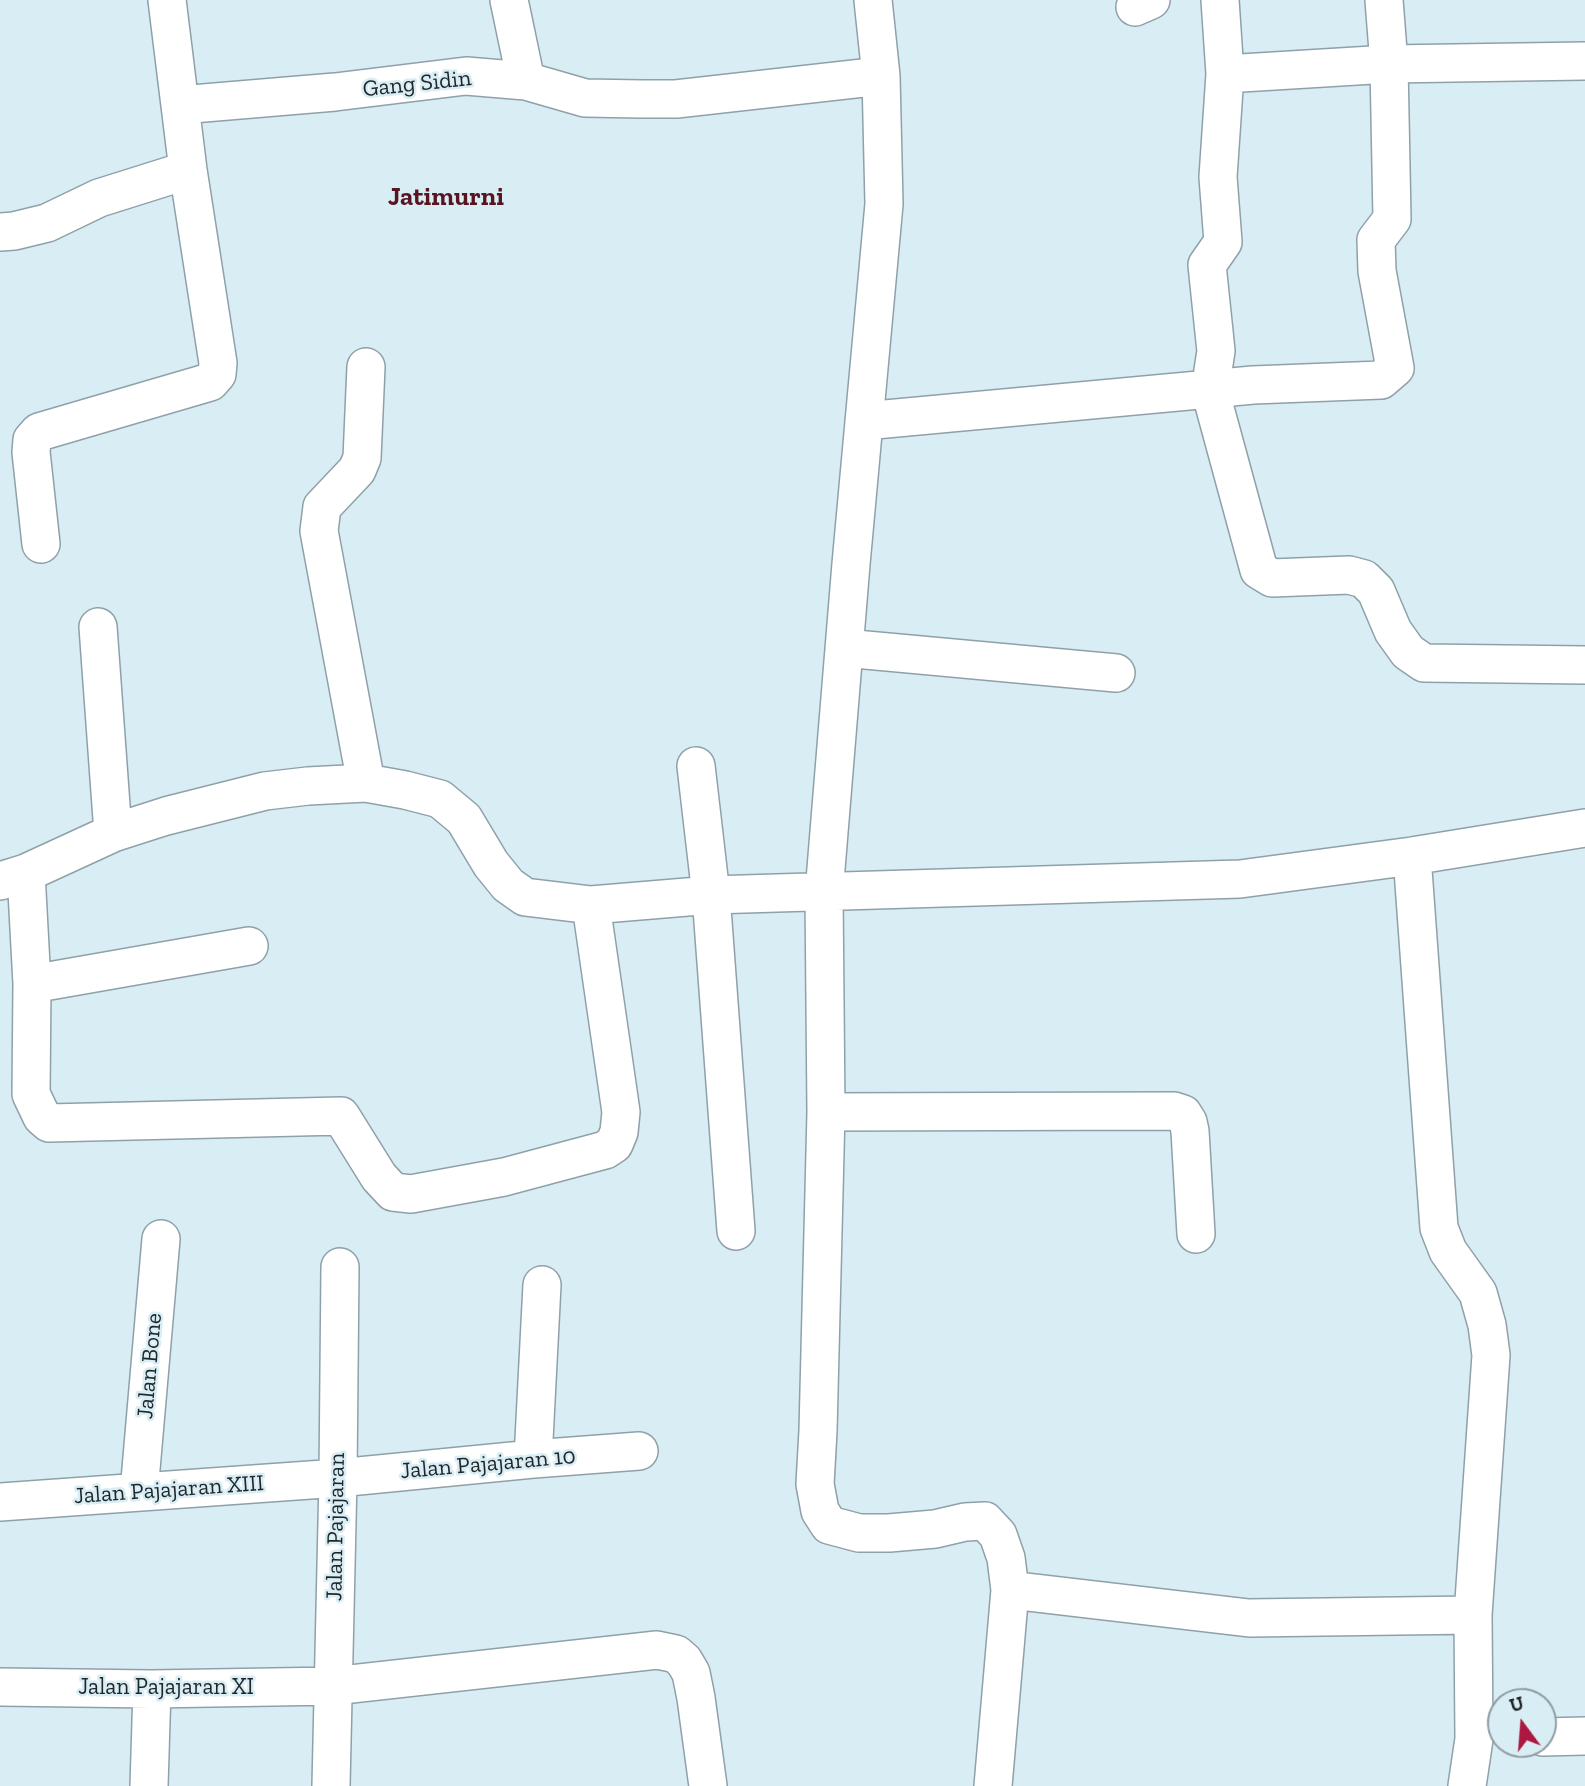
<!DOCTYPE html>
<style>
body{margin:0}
#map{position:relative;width:1585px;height:1786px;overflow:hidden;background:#d9edf4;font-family:"Zilla Slab",serif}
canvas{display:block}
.north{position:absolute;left:1487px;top:1688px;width:70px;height:70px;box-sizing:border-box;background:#d9edf4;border:2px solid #8f9da3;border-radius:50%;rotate:344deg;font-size:19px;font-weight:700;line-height:28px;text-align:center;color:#1f2629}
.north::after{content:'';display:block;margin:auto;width:24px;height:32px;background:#ac1840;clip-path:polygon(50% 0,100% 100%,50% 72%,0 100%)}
</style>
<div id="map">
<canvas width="1585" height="1786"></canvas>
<div class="north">U</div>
</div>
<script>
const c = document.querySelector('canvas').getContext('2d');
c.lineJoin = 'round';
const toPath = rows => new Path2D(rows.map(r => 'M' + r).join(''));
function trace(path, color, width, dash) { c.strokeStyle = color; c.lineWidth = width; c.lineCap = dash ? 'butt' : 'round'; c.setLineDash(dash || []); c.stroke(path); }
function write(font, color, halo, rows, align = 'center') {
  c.font = font + ' "Zilla Slab",serif'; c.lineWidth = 5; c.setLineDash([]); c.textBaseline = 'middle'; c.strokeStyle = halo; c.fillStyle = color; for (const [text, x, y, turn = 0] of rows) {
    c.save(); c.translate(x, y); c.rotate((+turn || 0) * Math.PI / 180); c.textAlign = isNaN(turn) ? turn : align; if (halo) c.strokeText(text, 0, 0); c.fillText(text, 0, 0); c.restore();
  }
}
const minor = toPath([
 [509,0,526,81],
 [873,0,881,76,884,204,851,564,824,893,826,1112,818,1431,815,1484,820,1511,829,1525,859,1533,889,1533,935,1529,965,1522,985,1521,998,1535,1006,1558,1010,1590,993,1786],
 [1220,0,1225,74,1389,64,1585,61],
 [1135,7,1151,0],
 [1225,74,1218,177,1223,242,1207,265,1216,351,1210,390,1259,570,1272,578,1349,575,1364,579,1376,591,1393,631,1408,652,1424,663,1585,665],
 [180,105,335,92,466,76,526,81,585,98,642,99,676,99,881,76],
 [0,232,14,231,47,223,99,198,188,170],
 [864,421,1253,385,1381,380,1395,368,1377,271,1376,240,1392,219,1389,64,1384,0],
 [41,544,31,452,32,440,39,432,210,382,217,374,218,363,188,170,167,0],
 [98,627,113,833],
 [844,648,1116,673],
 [696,766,711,895,736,1231],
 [366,783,319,531,322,507,357,470,362,458,366,367],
 [1412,856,1439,1228,1448,1251,1478,1293,1487,1325,1491,1355,1473,1615,1474,1739,1467,1786],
 [26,873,32,984,31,1094,42,1117,49,1123,341,1116,379,1177,393,1192,411,1194,504,1177,605,1150,614,1144,619,1132,621,1112,591,905],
 [0,881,26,873,113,833,166,816,265,791,308,786,366,783,405,790,440,799,464,819,491,864,508,885,525,897,591,905,711,895,1240,879,1412,856,1585,828],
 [32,984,249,946],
 [826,1112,1174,1111,1183,1114,1188,1122,1190,1131,1196,1234],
 [533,1459,542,1285],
 [139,1492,161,1239],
 [0,1502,338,1478,533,1459,639,1451],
 [1010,1590,1249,1618,1473,1615],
 [0,1687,152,1689,333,1686,657,1650,676,1654,684,1661,691,1673,696,1698,708,1786],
 [1543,1737,1585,1736],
 [149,1786,152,1689],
 [331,1786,338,1478,340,1267]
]);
trace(minor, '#8fa1a8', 40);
trace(minor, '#fff', 37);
write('23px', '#1f2629', '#d9edf4', [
 ["Gang Sidin",417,84,-6],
 ["Jalan Bone",150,1366,-85],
 ["Jalan Pajajaran 10",488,1464,-5],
 ["Jalan Pajajaran XIII",169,1490,-4],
 ["Jalan Pajajaran",336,1527,-89],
 ["Jalan Pajajaran XI",166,1687]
]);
write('bold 26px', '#591422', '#d9edf4', [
 ["Jatimurni",446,198]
]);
</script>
